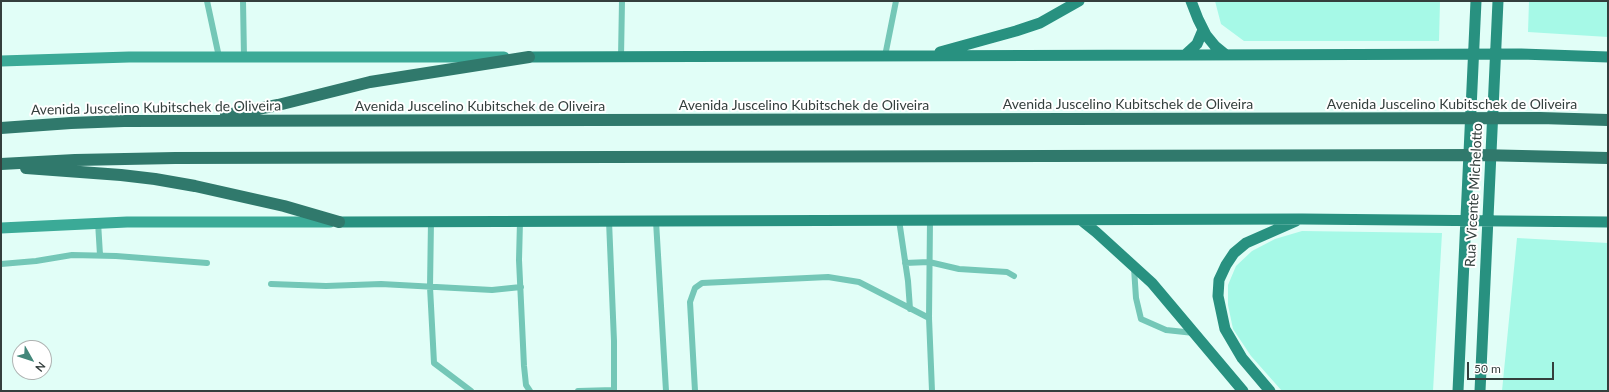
<!DOCTYPE html>
<style>
body{margin:0}
#map{position:relative;width:1609px;height:392px;overflow:hidden;background:#e1fef7;font-family:Lato,sans-serif}
canvas{display:block}
.frame{position:absolute;inset:0;border:2px solid #343f3d;pointer-events:none}
.north{position:absolute;left:12px;top:340px;width:40px;height:40px;box-sizing:border-box;background:#fff;border:1px solid #aeb2b1;border-radius:50%;rotate:129deg;font-size:11px;font-weight:700;line-height:16px;text-align:center;color:#343f3d}
.north::after{content:'';display:block;margin:auto;width:14px;height:18px;background:#43877a;clip-path:polygon(50% 0,100% 100%,50% 72%,0 100%)}
.scale{position:absolute;left:1467px;top:362px;width:87px;height:18px;box-sizing:border-box;border:2px solid #343f3d;border-top:0;padding-left:5px;font-size:12px;line-height:14px;white-space:nowrap;color:#343f3d;-webkit-text-stroke:3px #fff;paint-order:stroke}
</style>
<div id="map">
<canvas width="1609" height="392"></canvas>
<div class="frame"></div>
<div class="north">N</div>
<div class="scale">50 m</div>
</div>
<script>
const c = document.querySelector('canvas').getContext('2d');
c.lineJoin = 'round';
function fill(path, color) { c.fillStyle = color; c.fill(path, 'evenodd'); }
const toPath = rows => new Path2D(rows.map(r => 'M' + r).join(''));
function trace(path, color, width, dash) { c.strokeStyle = color; c.lineWidth = width; c.lineCap = dash ? 'butt' : 'round'; c.setLineDash(dash || []); c.stroke(path); }
function write(font, color, halo, rows, align = 'center') {
  c.font = font + ' Lato,sans-serif'; c.lineWidth = 4; c.setLineDash([]); c.textBaseline = 'middle'; c.strokeStyle = halo; c.fillStyle = color; for (const [text, x, y, turn = 0] of rows) {
    c.save(); c.translate(x, y); c.rotate((+turn || 0) * Math.PI / 180); c.textAlign = isNaN(turn) ? turn : align; if (halo) c.strokeText(text, 0, 0); c.fillText(text, 0, 0); c.restore();
  }
}
fill(toPath([
 [1215,1,1440,1,1439,41,1244,41,1221,24],
 [1529,1,1608,1,1608,37,1528,32],
 [1302,231,1442,233,1433,391,1282,391,1251,356,1233,329,1228,305,1228,285,1236,266,1252,251,1275,239],
 [1517,238,1608,243,1608,391,1502,391]
]), '#a6f9e7');
trace(toPath([
 [207,1,219,57],
 [243,1,244,57],
 [885,56,896,1],
 [621,57,622,1],
 [899,220,908,281,910,309],
 [930,220,929,318,932,391],
 [431,221,430,287,434,363,471,391],
 [520,221,519,260,524,366,526,385,530,391],
 [609,221,614,341,614,391],
 [656,221,666,391],
 [98,222,100,255],
 [905,263,929,262,959,269,1007,272,1014,276],
 [1,264,36,261,72,255,116,256,207,263],
 [1134,268,1136,298,1141,319,1166,330,1194,333],
 [271,284,326,286,381,284,492,290,521,287],
 [578,391,614,390],
 [695,391,690,302,695,288,702,283,828,277,859,282,929,318]
]), '#74c7b7', 6);
trace(toPath([
 [1,61,129,57,504,57],
 [1,228,127,222,330,222]
]), '#3baa97', 11);
trace(toPath([
 [1191,1,1198,19,1206,35,1215,46,1226,55],
 [940,52,1016,31,1040,23,1079,1],
 [1185,55,1197,44,1203,30],
 [529,57,1521,54,1608,57],
 [1081,220,1096,232,1152,283,1243,391],
 [339,222,1302,219,1608,222],
 [1270,391,1242,358,1225,329,1218,296,1219,280,1226,265,1234,253,1246,243,1296,221],
 [1458,391,1476,1],
 [1480,391,1498,1]
]), '#289180', 11);
trace(toPath([
 [226,115,278,105,370,82,529,57],
 [1,128,71,123,124,121,1540,118,1608,120],
 [1,164,75,160,175,158,1479,155,1608,158],
 [26,168,121,175,155,179,195,186,284,206,339,222]
]), '#30796c', 12);
write('14px', '#343f3d', '#fff', [
 ["Avenida Juscelino Kubitschek de Oliveira",1128,104],
 ["Avenida Juscelino Kubitschek de Oliveira",1452,104],
 ["Avenida Juscelino Kubitschek de Oliveira",804,105],
 ["Avenida Juscelino Kubitschek de Oliveira",480,106],
 ["Avenida Juscelino Kubitschek de Oliveira",156,108,-1],
 ["Rua Vicente Michelotto",1474,195,-87]
]);
</script>
